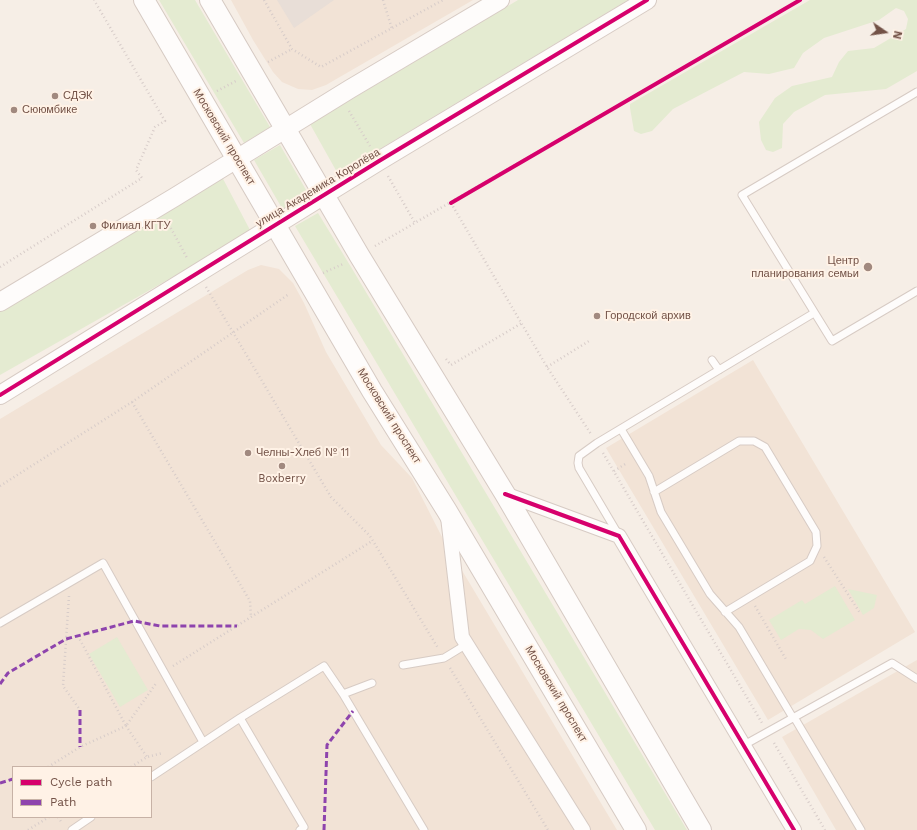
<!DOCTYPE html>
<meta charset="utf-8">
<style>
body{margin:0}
#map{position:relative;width:917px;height:830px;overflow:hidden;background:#f6eee6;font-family:"Work Sans",sans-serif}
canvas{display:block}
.legend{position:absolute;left:12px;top:766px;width:140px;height:52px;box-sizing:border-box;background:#fff2e6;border:1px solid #c7b2a6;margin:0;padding:5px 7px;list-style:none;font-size:12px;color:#735247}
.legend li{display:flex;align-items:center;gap:8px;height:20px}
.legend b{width:20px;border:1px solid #c7b2a6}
.north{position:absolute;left:865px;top:12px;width:40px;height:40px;-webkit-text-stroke:3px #fff2e6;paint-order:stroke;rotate:103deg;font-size:11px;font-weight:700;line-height:16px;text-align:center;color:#735247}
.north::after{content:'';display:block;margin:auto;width:14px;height:18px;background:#735247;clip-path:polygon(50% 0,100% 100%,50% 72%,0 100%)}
</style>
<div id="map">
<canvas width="917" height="830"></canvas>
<ul class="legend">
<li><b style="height:5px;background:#d6006c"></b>Cycle path</li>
<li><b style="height:5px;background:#8e44ad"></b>Path</li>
</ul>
<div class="north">N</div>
</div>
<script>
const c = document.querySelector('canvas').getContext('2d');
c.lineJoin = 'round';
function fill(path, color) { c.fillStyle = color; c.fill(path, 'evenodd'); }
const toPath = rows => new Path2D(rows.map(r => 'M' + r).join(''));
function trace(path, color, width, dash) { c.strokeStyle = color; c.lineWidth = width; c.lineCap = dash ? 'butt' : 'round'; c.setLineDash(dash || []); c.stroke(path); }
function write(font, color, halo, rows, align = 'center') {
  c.font = font + ' "Work Sans",sans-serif'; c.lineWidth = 4; c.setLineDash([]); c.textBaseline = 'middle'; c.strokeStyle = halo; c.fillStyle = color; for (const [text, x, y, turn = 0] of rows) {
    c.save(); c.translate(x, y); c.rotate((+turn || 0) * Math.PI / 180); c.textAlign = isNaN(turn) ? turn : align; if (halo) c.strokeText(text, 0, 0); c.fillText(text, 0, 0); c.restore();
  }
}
fill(toPath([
 [231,0,473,0,326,85,312,90,298,89,282,82,273,72,253,40],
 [261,265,279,269,293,283,304,303,326,352,381,445,412,478,442,537,617,830,0,830,0,419,248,270],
 [13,767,151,767,151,817,13,817],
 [753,360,915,632,768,720,606,448],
 [917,660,917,830,836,830,782,737]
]), '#f2e3d6');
fill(toPath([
 [277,0,334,0,294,28]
]), '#e8ded7');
fill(toPath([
 [159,0,195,0,270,127,244,143],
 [518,0,628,0,338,174,310,124],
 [810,0,917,0,917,71,886,89,825,95,794,112,783,124,782,148,773,152,766,150,761,140,759,122,775,98,792,86,832,77,839,62,848,51,874,48,906,29,908,19,904,11,896,8,879,20,824,38,803,53,794,68,769,74,744,72,673,109,652,131,641,134,634,131,630,108,630,104],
 [280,145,309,195,283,210,254,160],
 [221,175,250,230,201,261,0,375,0,310],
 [318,213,351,267,687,830,655,830,295,226],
 [835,586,855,620,823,639,811,630,799,629,781,640,769,620,802,600,805,604],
 [848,589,877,595,874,608,863,615],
 [117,637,148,690,120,707,89,654]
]), '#e4ebd1');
const service = toPath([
 [917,92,742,195,832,341,917,291],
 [712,360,719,370],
 [621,429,649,476,661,512,710,594,739,627,793,718],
 [654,492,739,441,754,441,765,447,816,532,817,546,810,561,725,612],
 [618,534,579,468,578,463,579,456,597,443,814,313],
 [0,623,103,563,203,742],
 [403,665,444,658,467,644],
 [343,694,372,683],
 [794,717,861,830],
 [240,718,304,827,300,830],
 [744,745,892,663,917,679],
 [151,777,240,718,324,666,343,694,424,830],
 [72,830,91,817]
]);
const minor = toPath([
 [505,494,619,536,794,830],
 [448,517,462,637,583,830]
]);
const tertiary = toPath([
 [0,302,175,197,350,89,500,0],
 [0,395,379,161,647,0]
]);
const secondary = toPath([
 [144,0,372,391,447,511,636,830],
 [210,0,359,255,505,494,701,830]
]);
trace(service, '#d7cbc4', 9);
trace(minor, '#d7cbc4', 16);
trace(tertiary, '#d7cbc4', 20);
trace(secondary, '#d6cac3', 22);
trace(toPath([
 [264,0,292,49,321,67,443,0],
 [383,0,392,29],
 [268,62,292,49],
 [217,91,236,81],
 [349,111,370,146],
 [388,176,415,223],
 [451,203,547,367,591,434],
 [167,221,187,258],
 [375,246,800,0],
 [0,267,142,178,136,170,155,127,165,121,94,0],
 [323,273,343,264],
 [206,287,331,497,370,536,438,648],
 [446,359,451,365,522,323],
 [547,367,589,341],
 [132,402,250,601,251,617],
 [603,453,762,723],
 [614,471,627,463],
 [0,486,132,402,289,294],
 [824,557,860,613],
 [69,596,63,686,80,710],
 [755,606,787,661],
 [78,636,126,726,157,682],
 [173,666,372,541],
 [450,668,548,830],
 [774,743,825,830],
 [48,767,80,747,126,726,147,757],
 [131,767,147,757,163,753],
 [58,817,62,823],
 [28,830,49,817]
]), '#d7ccc9', 2.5, [1, 3]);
trace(service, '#fefcfb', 7);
trace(minor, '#fefcfb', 14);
trace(tertiary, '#fefcfb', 18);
trace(secondary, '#fefcfb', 20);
trace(toPath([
 [0,684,8,673,66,639,134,621,160,626,237,626],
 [80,710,80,747],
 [0,783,13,779],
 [324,830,327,745,353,711]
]), '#8e44ad', 3, [6, 3]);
trace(toPath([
 [451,203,800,0],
 [0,395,379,161,647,0],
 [505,494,619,536,794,830]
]), '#d6006c', 4);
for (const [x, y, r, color] of [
 [55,96,4,"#a1897f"],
 [14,110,4,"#a1897f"],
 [93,226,4,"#a1897f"],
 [868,267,5,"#a1897f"],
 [597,316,4,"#a1897f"],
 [248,453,4,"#a1897f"],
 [282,466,4,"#a1897f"]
]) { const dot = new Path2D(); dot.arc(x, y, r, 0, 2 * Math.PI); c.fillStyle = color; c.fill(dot); trace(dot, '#fff2e6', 1.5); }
write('11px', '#735247', '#fff2e6', [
 ["СДЭК",63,96],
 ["Сююмбике",22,110],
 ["Филиал КГТУ",101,226],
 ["Центр",859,261,"right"],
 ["планирования семьи",859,274,"right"],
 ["Городской архив",605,316],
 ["Челны-Хлеб № 11",256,453],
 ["Boxberry",282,479,"center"]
], 'left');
write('11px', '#735247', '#fff2e6', [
 ["Московский проспект",224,137,59],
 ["улица Академика Королёва",318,188,-31],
 ["Московский проспект",389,416,58],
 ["Московский проспект",556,694,59]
]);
</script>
